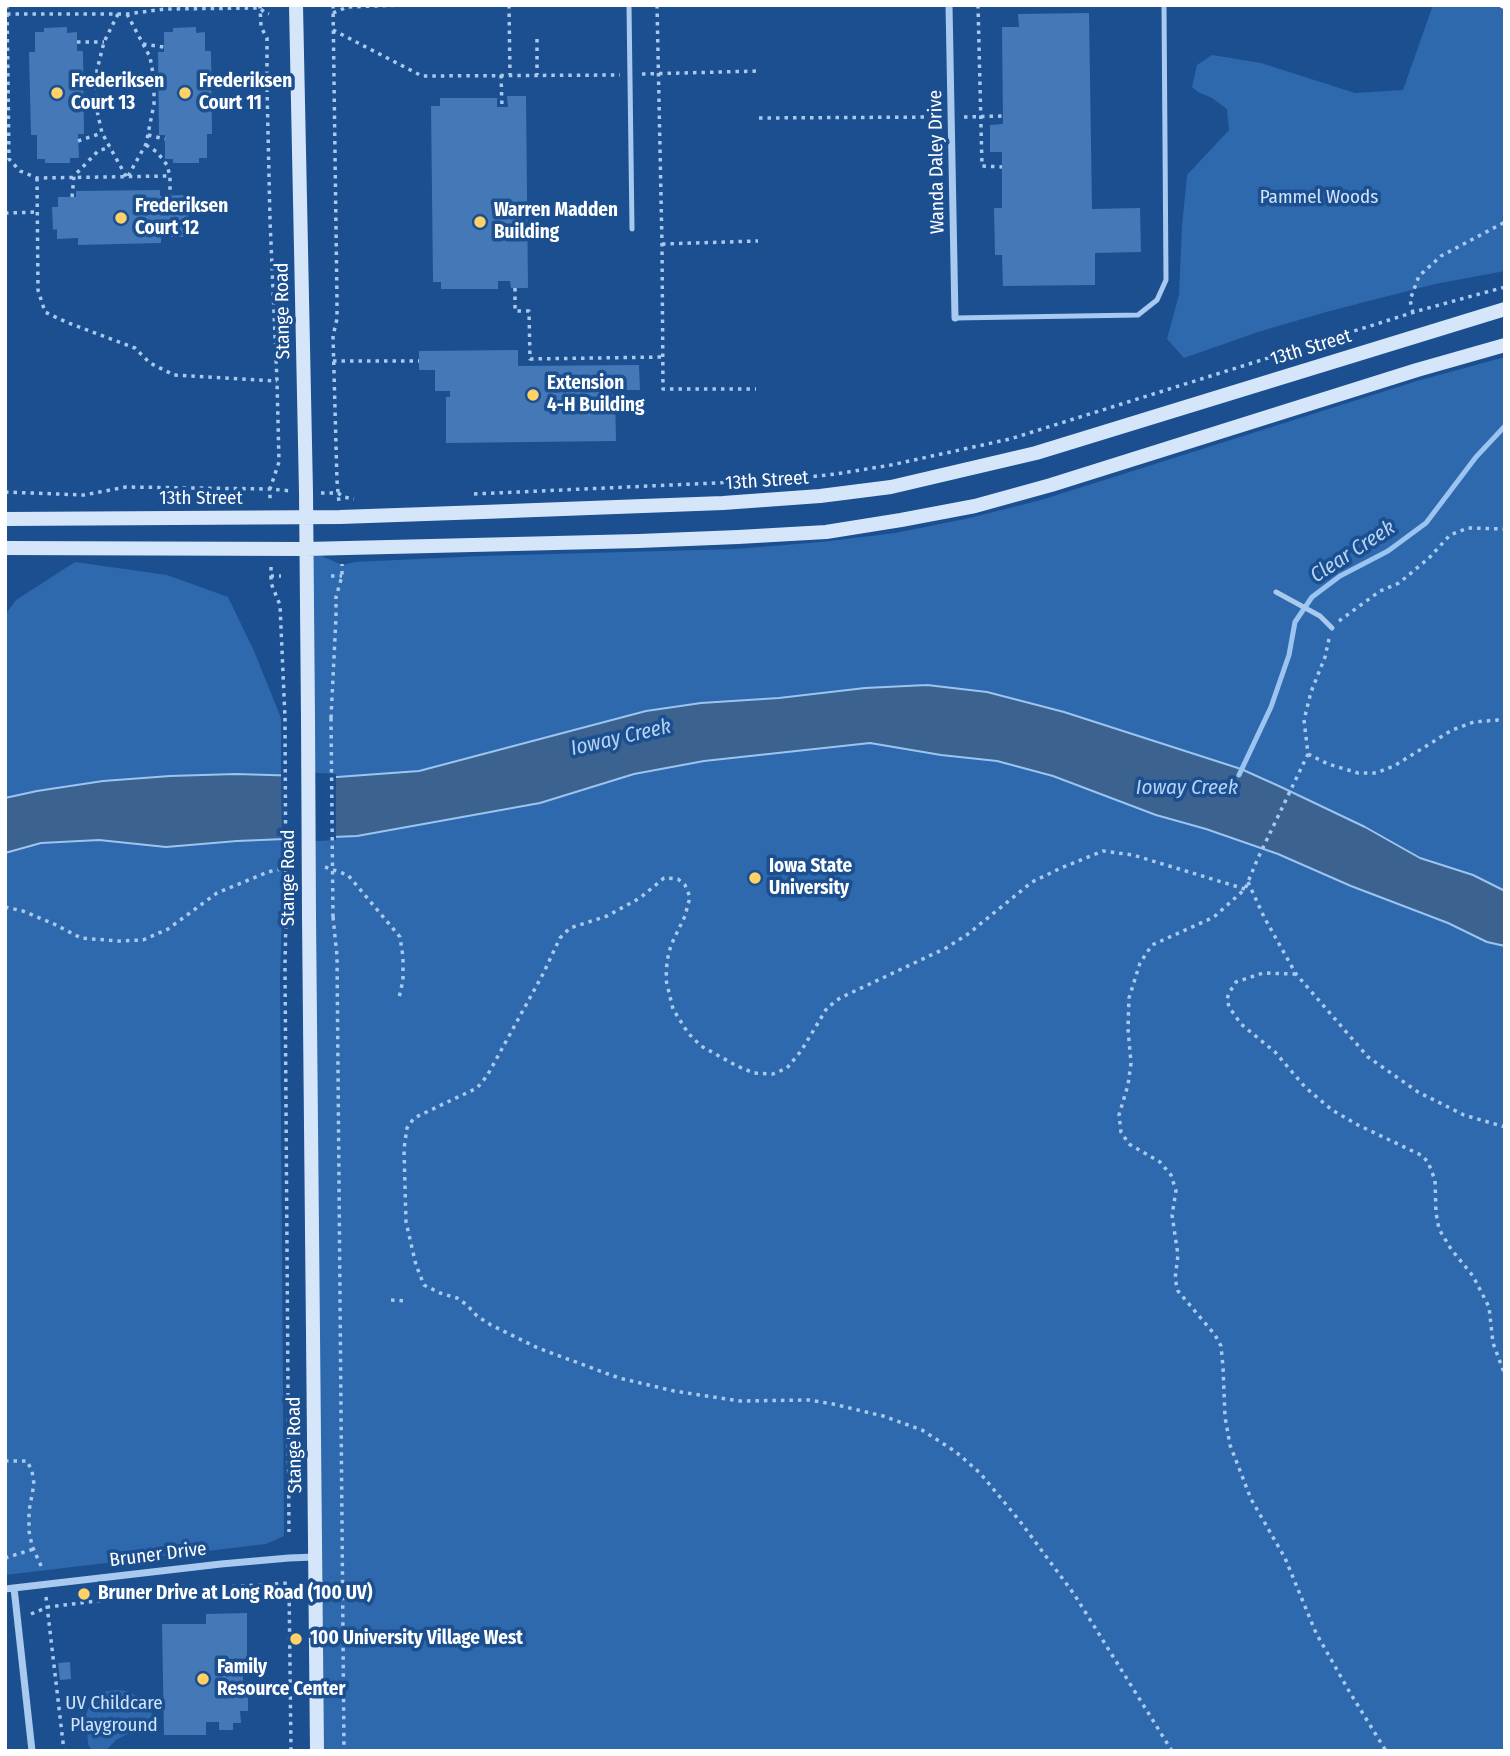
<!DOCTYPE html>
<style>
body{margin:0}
#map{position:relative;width:1510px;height:1756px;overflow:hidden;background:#1b4f8f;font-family:"Fira Sans Condensed",sans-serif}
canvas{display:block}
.frame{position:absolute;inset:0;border:7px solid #fff;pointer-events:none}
</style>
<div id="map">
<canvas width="1510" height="1756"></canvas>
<div class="frame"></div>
</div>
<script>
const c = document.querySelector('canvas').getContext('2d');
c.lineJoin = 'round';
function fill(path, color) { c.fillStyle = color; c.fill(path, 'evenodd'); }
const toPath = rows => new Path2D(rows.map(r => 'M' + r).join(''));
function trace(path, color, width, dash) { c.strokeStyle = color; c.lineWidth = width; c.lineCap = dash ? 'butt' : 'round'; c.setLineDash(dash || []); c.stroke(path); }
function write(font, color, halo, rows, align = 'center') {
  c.font = font + ' "Fira Sans Condensed",sans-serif'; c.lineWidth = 7; c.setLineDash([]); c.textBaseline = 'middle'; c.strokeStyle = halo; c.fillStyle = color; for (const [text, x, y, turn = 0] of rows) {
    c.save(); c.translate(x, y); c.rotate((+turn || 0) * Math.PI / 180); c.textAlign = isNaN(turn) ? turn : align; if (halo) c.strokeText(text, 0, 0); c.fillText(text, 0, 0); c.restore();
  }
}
fill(toPath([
 [1433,5,1505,5,1505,271,1435,284,1326,312,1258,332,1184,358,1167,339,1179,295,1182,226,1187,175,1229,130,1227,109,1212,98,1198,92,1192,87,1197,65,1212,55,1261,63,1355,93,1403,90],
 [1505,357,1505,1751,317,1751,306,549,342,565,355,562,481,556,735,549,821,542,895,533,965,519,1041,500,1417,381],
 [75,562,167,575,228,597,254,651,281,718,281,775,236,774,103,781,37,791,5,798,5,615,16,600],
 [282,839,282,917,280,976,284,1536,266,1544,5,1575,5,853,41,843,99,840,166,847,237,841],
 [117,1690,126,1691,137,1696,149,1708,152,1714,150,1721,142,1730,133,1731,116,1740,105,1751,96,1751,90,1748,88,1744,86,1715,89,1706,100,1692]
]), '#2e69ad');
const water = toPath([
 [927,685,987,692,1064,712,1241,769,1281,787,1365,827,1420,858,1473,875,1505,891,1505,946,1487,942,1448,923,1351,886,1278,854,1206,829,1156,815,1053,776,997,761,941,755,870,743,704,761,634,774,540,803,357,836,237,841,166,847,99,840,41,843,5,853,5,798,37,791,103,781,170,776,236,774,337,777,419,771,646,711,701,703,779,698,865,688,927,685]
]);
fill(water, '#3c6290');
trace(water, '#9cc4f0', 2);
fill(toPath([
 [281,771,336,774,336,840,282,843]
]), '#1b4f8f');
trace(toPath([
 [1239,775,1271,707,1289,655,1295,622,1312,597,1340,576,1388,551,1426,523,1476,457,1505,426]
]), '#9cc4f0', 5);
fill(toPath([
 [1089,13,1092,209,1140,208,1141,252,1095,253,1095,285,1003,286,1002,255,995,255,994,208,1002,208,1002,152,990,152,990,125,1003,124,1002,27,1019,27,1018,14],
 [67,27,67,33,77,32,77,51,83,51,84,134,78,134,79,158,70,158,70,163,45,163,45,159,37,159,37,135,31,135,29,52,35,52,35,32,44,32,44,28],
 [196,27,196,33,205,32,205,51,211,51,212,134,207,134,207,158,199,158,199,163,173,163,173,159,165,159,165,135,159,135,158,52,164,52,164,32,173,32,173,28],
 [507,96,526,96,528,288,511,288,510,281,498,281,498,289,441,289,441,282,433,282,431,106,440,106,440,98,497,98,497,107,508,107],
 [160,190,160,196,184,195,184,204,189,204,189,229,184,229,184,237,161,237,161,243,78,245,78,238,57,239,57,229,53,230,52,207,58,207,58,197,76,197,76,191],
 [518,350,518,366,639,365,640,390,611,390,611,394,615,394,616,441,446,443,446,397,450,397,450,391,435,391,435,370,419,370,419,351],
 [247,1613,247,1672,243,1672,243,1687,248,1687,248,1711,240,1711,241,1723,233,1723,233,1730,219,1730,219,1722,206,1722,206,1735,164,1735,162,1624,206,1624,206,1614],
 [70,1662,71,1679,60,1680,58,1663]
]), '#4478b7');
trace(toPath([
 [7,5,9,159,20,171,37,178,170,176],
 [260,5,261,27,267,38,267,88,270,220,277,381,279,462,270,489,270,502],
 [333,5,337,302,337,319,333,336,337,481,339,503],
 [509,5,510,75],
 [657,5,662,244,663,389,756,389],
 [978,5,982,166,1002,167],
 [333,13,347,7,403,5],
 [7,14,127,14,165,9,260,8,264,12,269,14],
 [118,14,104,42,97,70,96,106,102,133,127,178],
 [127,14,150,57,154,79,154,104,146,144,127,178],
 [333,30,422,76,620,75],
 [537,39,537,75],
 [77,42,104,42],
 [143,44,164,47],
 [642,74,759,71],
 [501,75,502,107],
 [964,117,1003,116],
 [759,118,939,117],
 [148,135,165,139],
 [78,141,102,133],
 [146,145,157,152,167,165,170,176,170,195],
 [37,178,38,290,45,312,66,322,135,348,150,363,174,375,277,381],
 [72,197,74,176,98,151,110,147],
 [5,213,38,212],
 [662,244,758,241],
 [515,288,515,311,529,311,530,359,663,357],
 [1413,313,1410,300,1419,276,1441,256,1505,222],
 [333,361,419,361],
 [5,492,84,495,126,487,270,489,292,491],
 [321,493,338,493,344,497,354,499],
 [474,494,781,480,836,474,891,465,1010,439,1421,310,1505,287],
 [271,567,271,576,281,576],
 [271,576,271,583,280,605,285,718],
 [331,576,342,576],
 [1339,621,1380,591,1399,583,1429,558,1450,535,1468,528,1505,529],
 [1329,639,1325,657,1311,692,1304,720,1308,754,1258,858,1245,889,1214,917,1152,945,1140,963,1129,998,1128,1029,1131,1063,1128,1085,1119,1115,1121,1132,1129,1144,1160,1162,1171,1175,1176,1191,1172,1215,1178,1255,1175,1279,1178,1291,1215,1335,1221,1346,1223,1367,1225,1417,1230,1445,1251,1499,1285,1558,1316,1633,1349,1691,1386,1751],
 [331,718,336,617,336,597,342,576,342,564],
 [1308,754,1328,764,1358,773,1376,773,1394,766,1452,730,1474,722,1497,720,1505,722],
 [325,867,348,875,400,937,403,957,403,980,399,998],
 [1248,882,1264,917,1296,974,1368,1057,1418,1092,1464,1115,1505,1127],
 [5,907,23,911,54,924,81,938,118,941,143,940,168,929,217,893,268,872,293,866],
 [286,917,285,964,289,1532],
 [333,917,337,956,344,1751],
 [1296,974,1263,973,1236,982,1229,993,1227,999,1229,1007,1241,1024,1275,1052,1305,1087,1332,1110,1358,1125,1421,1155,1428,1162,1435,1180,1436,1213,1439,1229,1451,1249,1473,1276,1489,1307,1493,1343,1505,1375],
 [391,1300,406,1301],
 [5,1461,27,1461,32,1471,34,1484,29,1511,29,1531,32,1546,43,1570],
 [5,1558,34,1549],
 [46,1597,64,1751],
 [31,1614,48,1607,195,1589,289,1583,291,1751],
 [1172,1751,1074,1594,1019,1520,980,1473,956,1452,922,1430,883,1416,833,1404,809,1400,740,1401,674,1391,619,1378,538,1348,491,1325,477,1316,467,1305,457,1298,440,1293,424,1285,416,1265,406,1222,404,1149,407,1128,414,1118,477,1088,487,1076,543,974,560,938,570,928,607,916,640,898,664,878,678,879,685,885,690,897,685,916,671,945,667,961,666,980,673,1009,688,1033,701,1046,737,1066,754,1073,773,1074,787,1068,801,1051,827,1008,840,998,946,948,968,934,1032,882,1061,868,1103,851,1133,855,1245,889]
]), '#a9c9ee', 3.5, [3.5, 5]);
trace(toPath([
 [629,5,632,229],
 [955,318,1138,315,1157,300,1166,280,1164,5],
 [1276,592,1320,616,1332,628]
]), '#a9c9ee', 5);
trace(toPath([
 [949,5,955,318],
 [14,1588,32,1751],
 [5,1589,221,1564,289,1558,315,1557]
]), '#a9c9ee', 7);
trace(toPath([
 [296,5,306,492,308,718],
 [5,519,340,517,483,512,723,503,820,496,891,487,1036,453,1505,309],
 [5,548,306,549,639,541,738,537,826,532,901,520,975,506,1051,485,1417,370,1505,345],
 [309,917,317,1751]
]), '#d6e6fa', 14);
trace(toPath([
 [1501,5,1505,7]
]), '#fff', 5, [12, 5]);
trace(toPath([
 [285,718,286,917],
 [331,718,333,917]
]), '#a9c9ee', 3.5, [3.5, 5]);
trace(toPath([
 [308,718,309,917]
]), '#d6e6fa', 14);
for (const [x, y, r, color] of [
 [57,93,7,"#ffd166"],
 [185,93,7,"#ffd166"],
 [121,218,7,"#ffd166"],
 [480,222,7,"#ffd166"],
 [533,395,7,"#ffd166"],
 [755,878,7,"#ffd166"],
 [84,1594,7,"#ffd166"],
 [296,1639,7,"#ffd166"],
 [203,1679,7,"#ffd166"]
]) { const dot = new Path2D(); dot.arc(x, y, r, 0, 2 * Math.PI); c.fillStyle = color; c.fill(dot); trace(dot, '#1b4f8f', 2.5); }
write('bold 19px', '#fff', '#1b4f8f', [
 ["Frederiksen",71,82],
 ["Court 13",71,104],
 ["Frederiksen",199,82],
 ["Court 11",199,104],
 ["Frederiksen",135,207],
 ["Court 12",135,229],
 ["Warren Madden",494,211],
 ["Building",494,233],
 ["Extension",547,384],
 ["4-H Building",547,406],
 ["Iowa State",769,867],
 ["University",769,889],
 ["Bruner Drive at Long Road (100 UV)",98,1594],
 ["100 University Village West",310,1639],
 ["Family",217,1668],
 ["Resource Center",217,1690]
], 'left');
write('19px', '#fff', '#1b4f8f', [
 ["Wanda Daley Drive",937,162,-91],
 ["Stange Road",283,311,-91],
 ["13th Street",1311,348,-17],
 ["13th Street",767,481,-4],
 ["13th Street",201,499],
 ["Stange Road",289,878,-90],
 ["Stange Road",295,1445,-91],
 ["Bruner Drive",158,1555,-7]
]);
write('19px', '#cfe3fa', '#1b4f8f', [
 ["Pammel Woods",1319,198],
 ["UV Childcare",114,1704],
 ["Playground",114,1726]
]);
write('italic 21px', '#b5d3f5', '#1b4f8f', [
 ["Clear Creek",1353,552,-33],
 ["Ioway Creek",621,738,-13],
 ["Ioway Creek",1187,788]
]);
</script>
